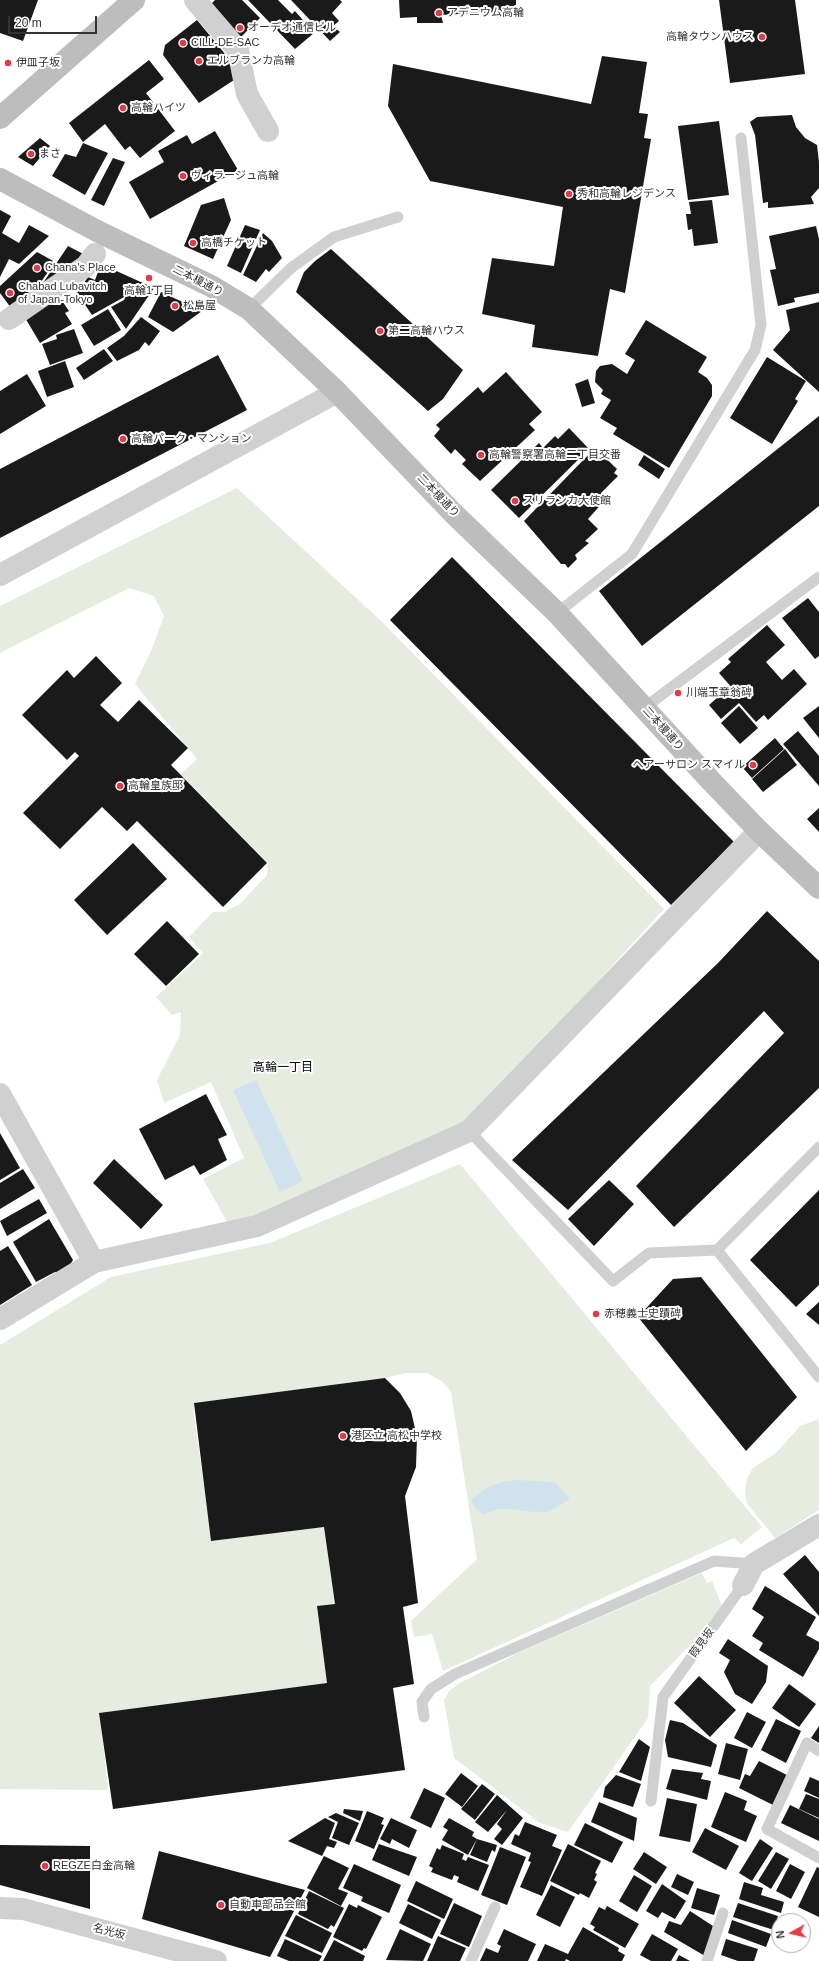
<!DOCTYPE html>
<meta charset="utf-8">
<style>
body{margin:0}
#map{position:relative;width:819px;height:1961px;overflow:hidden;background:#fff;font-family:Helvetica,sans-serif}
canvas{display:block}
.north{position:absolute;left:771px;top:1913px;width:40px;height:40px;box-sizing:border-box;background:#fff;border:1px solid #adadad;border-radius:50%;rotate:262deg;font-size:11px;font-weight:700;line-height:16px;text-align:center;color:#333}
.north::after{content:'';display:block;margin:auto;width:14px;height:18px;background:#e63946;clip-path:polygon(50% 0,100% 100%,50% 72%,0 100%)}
.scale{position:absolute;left:8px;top:16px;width:89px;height:18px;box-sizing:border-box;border:2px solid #333;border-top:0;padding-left:5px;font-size:12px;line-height:14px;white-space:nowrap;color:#333;-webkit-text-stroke:3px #fff;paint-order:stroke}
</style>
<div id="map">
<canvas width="819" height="1961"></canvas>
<div class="north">N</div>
<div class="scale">20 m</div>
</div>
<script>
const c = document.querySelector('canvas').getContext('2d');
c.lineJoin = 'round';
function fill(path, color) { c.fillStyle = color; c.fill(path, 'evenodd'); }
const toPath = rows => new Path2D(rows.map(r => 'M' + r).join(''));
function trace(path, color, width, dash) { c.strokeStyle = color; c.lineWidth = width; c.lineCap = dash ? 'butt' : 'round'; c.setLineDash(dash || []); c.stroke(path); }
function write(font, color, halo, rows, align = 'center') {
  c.font = font + ' Helvetica,"Noto Sans JP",sans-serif'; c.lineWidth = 4; c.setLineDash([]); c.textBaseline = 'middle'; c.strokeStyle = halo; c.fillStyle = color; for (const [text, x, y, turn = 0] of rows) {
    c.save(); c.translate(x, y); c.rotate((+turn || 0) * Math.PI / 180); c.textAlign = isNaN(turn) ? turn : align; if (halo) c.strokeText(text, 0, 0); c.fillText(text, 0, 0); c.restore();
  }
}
fill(toPath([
 [237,488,381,621,664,909,466,1126,245,1220,229,1225,203,1179,244,1158,211,1082,164,1103,157,1080,180,1035,181,1012,172,1015,156,997,203,953,189,937,213,912,224,912,240,904,267,875,268,863,181,774,197,759,135,684,151,651,164,616,154,596,129,588,0,653,0,606],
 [460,1164,762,1527,741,1544,734,1538,443,1671,432,1634,414,1637,411,1621,477,1559,451,1392,443,1382,427,1373,406,1373,385,1378,194,1403,194,1415,212,1541,324,1527,335,1604,317,1606,327,1683,100,1713,108,1790,0,1789,0,1345,111,1277,270,1243],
 [819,1419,819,1510,775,1538,746,1502,745,1493,747,1479,753,1468,777,1452,800,1426],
 [702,1573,707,1583,712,1581,724,1611,650,1686,648,1718,568,1832,540,1823,454,1758,444,1700,449,1691,458,1684,518,1653]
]), '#e6ecdf');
fill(toPath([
 [256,1080,303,1181,280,1192,233,1090],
 [516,1480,555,1482,570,1499,548,1512,535,1512,511,1509,499,1509,483,1514,475,1508,471,1500,483,1490,501,1482]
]), '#cfe2ee');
fill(toPath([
 [0,0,38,0,23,41,0,33],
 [215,0,242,0,260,18,240,38,208,7],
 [248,0,278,0,292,14,295,11,314,33,295,49],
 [291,0,340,0,342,2,332,13,339,21,333,26,340,32,330,41],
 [399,0,516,0,516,11,441,15,443,23,417,23,417,17,400,18],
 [719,0,795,0,805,74,730,83],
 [197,20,235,66,237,78,199,103,163,55,165,45],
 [602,56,647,62,639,113,648,114,644,138,651,139,625,293,610,289,598,356,532,347,535,325,482,314,492,258,554,266,563,207,430,181,388,106,393,64,591,104],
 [149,60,164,79,146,93,175,131,140,158,130,146,125,150,105,124,83,142,69,123],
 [792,115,796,127,805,138,817,145,819,162,819,188,811,197,814,204,768,208,768,202,763,203,755,135,750,122,757,117],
 [719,121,729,195,688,200,678,126],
 [215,131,238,170,150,219,129,182,164,162,158,151,187,135,192,144],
 [40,138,50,146,33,166,18,157],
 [83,143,108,153,85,195,52,176,65,154,76,157],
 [113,158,125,162,104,206,91,200],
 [224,198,231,220,213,259,184,246,201,205],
 [712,200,718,243,694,246,692,229,688,230,686,214,691,214,689,202],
 [0,210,11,216,2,233,19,243,29,225,49,236,19,264,9,259,0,277],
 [245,225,260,230,241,273,227,266],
 [816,226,819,239,819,293,794,298,795,302,778,306,770,270,776,269,769,236],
 [263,233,272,241,282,258,269,272,266,269,256,282,243,275],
 [68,246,87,256,41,286],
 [331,249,463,370,443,399,428,411,296,292,304,272,315,261],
 [37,252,55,262,29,299,11,308,0,293,0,286],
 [101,264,154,288,126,329,111,307,124,300,126,296,92,315,77,293,88,277,95,280],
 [161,292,202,311,173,332,148,317],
 [56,297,57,299,60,298,69,311,65,313,72,324,40,343,24,316],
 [819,302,819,392,773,350,790,330,786,310],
 [108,309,121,330,94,346,81,325],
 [141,317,160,331,149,346,145,342,139,350,117,361,107,348,124,336],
 [646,320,707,357,698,372,707,378,712,385,712,396,669,468,613,434,617,428,600,418,611,400,601,394,603,390,595,382,596,371,600,366,612,364,627,374,635,360,625,354],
 [74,329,83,353,50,365,42,344,57,339,56,335],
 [104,349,113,361,84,380,76,368],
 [218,355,247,410,0,538,0,469],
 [767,357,806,381,795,399,798,401,772,444,730,418],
 [65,361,74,387,47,397,38,371],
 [506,372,542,412,529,424,535,430,480,481,462,464,466,460,455,449,451,454,434,436,440,429,436,425,478,387,483,393],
 [27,374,46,406,0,434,0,391],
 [588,379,595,403,582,407,575,384],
 [819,416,819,506,642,646,599,591],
 [569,428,589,449,519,518,491,490,539,443,543,448,555,436,558,439],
 [595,448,617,469,614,473,618,476,601,493,606,499,588,519,598,529,585,541,589,543,575,555,577,559,568,568,565,564,561,564,524,521],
 [644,455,665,469,659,479,638,465],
 [452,557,734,842,671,905,390,620],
 [808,598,819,612,819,656,815,659,782,618],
 [767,625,785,645,766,662,782,680,794,669,807,684,768,720,764,715,756,722,739,703,721,719,709,705,727,689,729,692,733,689,719,673,731,662,728,659],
 [96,656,122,683,100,705,118,722,139,700,188,748,171,765,267,863,223,907,137,821,127,831,102,807,60,849,23,813,79,756,75,752,67,760,22,715,67,670,74,678],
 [739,706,758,728,740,744,721,723],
 [819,706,819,738,803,718],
 [798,731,819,756,819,786,783,744],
 [775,738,784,749,752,778,742,767],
 [785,749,797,765,763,792,752,779],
 [819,808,819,832,807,819],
 [133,843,167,879,107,935,74,900],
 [767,911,819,961,819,1088,674,1227,636,1186,784,1033,764,1011,568,1210,512,1160,718,963],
 [167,921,199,954,166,986,134,954],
 [206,1094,227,1135,218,1139,227,1160,200,1175,194,1165,165,1180,139,1129],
 [0,1133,20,1168,0,1180],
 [114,1159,163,1205,141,1229,93,1183],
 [23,1169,35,1188,0,1209,0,1183],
 [609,1180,634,1204,594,1246,568,1219],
 [819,1190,819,1285,796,1307,750,1260],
 [39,1199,47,1213,7,1236,0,1221],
 [49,1219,73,1260,68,1268,59,1273,55,1272,36,1282,13,1242],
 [8,1246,32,1285,0,1305,0,1251],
 [701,1277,797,1397,746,1451,638,1317,673,1279],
 [819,1302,819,1325,806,1314],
 [385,1378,400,1393,411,1411,417,1437,416,1467,405,1496,418,1603,403,1607,414,1684,393,1688,405,1770,113,1809,99,1713,327,1683,317,1606,335,1604,324,1527,211,1541,194,1403],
 [805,1555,819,1572,819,1616,783,1574],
 [765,1586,816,1617,806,1635,819,1642,819,1649,803,1677,759,1650,763,1643,752,1636,764,1617,752,1609],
 [728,1639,768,1666,766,1682,752,1704,735,1694,724,1672,730,1660,719,1653],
 [699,1676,736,1710,710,1737,674,1703],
 [789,1684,816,1704,799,1727,772,1708],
 [747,1712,766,1722,752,1748,734,1738],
 [776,1719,801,1731,786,1763,761,1750],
 [670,1720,683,1723,717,1745,711,1767,668,1757,665,1740],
 [819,1726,819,1743,811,1738],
 [639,1739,650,1747,641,1781,619,1772],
 [726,1743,748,1749,740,1780,718,1774],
 [759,1761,789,1776,775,1806,739,1788,745,1774,750,1776],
 [672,1769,703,1773,701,1779,711,1781,707,1800,666,1789],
 [461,1773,478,1786,462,1807,445,1794],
 [616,1775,641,1784,633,1807,603,1797,605,1787],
 [810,1777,819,1781,819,1798,804,1791],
 [482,1784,495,1794,475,1820,461,1809],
 [424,1788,445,1798,431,1828,410,1818],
 [725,1792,747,1801,744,1810,757,1816,746,1842,711,1827],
 [806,1794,819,1799,819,1818,799,1809],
 [497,1795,523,1818,502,1845,494,1839,502,1829,497,1824,507,1810,488,1832,475,1822],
 [667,1798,697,1804,690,1842,659,1836],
 [599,1802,637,1818,634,1841,591,1822],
 [790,1805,819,1819,819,1841,781,1823],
 [344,1809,363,1811,360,1821,343,1813],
 [367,1811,384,1818,381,1824,384,1825,374,1849,355,1841],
 [336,1813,359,1823,349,1845,332,1838,338,1822,328,1817],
 [325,1818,335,1823,329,1839,337,1842,334,1848,327,1846,322,1856,288,1841],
 [391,1818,417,1830,409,1848,392,1839,390,1844,380,1839],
 [449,1818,474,1832,472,1836,477,1839,468,1855,442,1840,448,1830,443,1827],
 [525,1822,557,1835,552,1846,562,1850,542,1896,520,1887,531,1862,528,1861,531,1853,511,1844,515,1834,519,1836],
 [585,1823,623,1842,612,1863,574,1845],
 [705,1828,739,1846,726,1870,692,1852],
 [477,1839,497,1845,495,1852,492,1850,487,1862,470,1855],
 [760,1839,773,1848,752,1881,739,1873],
 [379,1844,417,1857,409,1876,372,1860],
 [568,1844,601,1861,595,1873,597,1874,594,1880,597,1882,589,1898,580,1893,579,1895,550,1881],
 [0,1845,90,1846,90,1909,0,1885],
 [442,1845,464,1854,462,1859,466,1861,468,1857,489,1865,478,1891,457,1882,459,1877,454,1875,452,1880,431,1872,433,1868,429,1866,437,1848,440,1850],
 [500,1847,526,1857,507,1905,481,1895],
 [159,1851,305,1890,270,1957,142,1919],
 [644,1852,667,1867,656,1884,633,1869],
 [776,1852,789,1859,771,1889,758,1881],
 [324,1856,349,1868,338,1889,348,1893,341,1906,307,1888],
 [354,1864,401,1885,389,1913,361,1901,363,1897,343,1888],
 [790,1864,805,1872,791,1899,776,1891],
 [817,1867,819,1868,819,1917,798,1907],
 [677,1874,694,1882,688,1895,671,1887],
 [634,1875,652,1886,637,1912,619,1901],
 [416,1881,453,1899,444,1919,407,1901],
 [744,1882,763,1888,761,1895,784,1902,781,1913,739,1899],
 [662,1884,686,1901,675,1919,662,1912,658,1918,646,1911],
 [551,1885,575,1897,560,1927,536,1915],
 [697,1888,720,1895,714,1915,691,1908],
 [309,1891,344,1908,334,1927,331,1925,328,1929,298,1914],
 [454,1903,482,1916,469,1947,440,1934],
 [738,1903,778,1916,774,1930,733,1917],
 [349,1904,357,1908,358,1905,382,1917,366,1949,364,1948,362,1951,333,1937],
 [408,1904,441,1920,432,1939,399,1923],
 [607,1906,639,1924,625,1948,593,1930,595,1927,590,1924,599,1907,605,1910],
 [690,1911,713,1926,705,1956,664,1932,669,1921,681,1925],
 [296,1915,332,1933,322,1953,285,1936],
 [732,1920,771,1934,766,1947,728,1933],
 [583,1927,619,1948,618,1951,625,1955,622,1961,570,1961,566,1959,565,1961,537,1961,545,1944,568,1954],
 [400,1929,431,1944,423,1961,386,1960],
 [504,1929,536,1944,528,1961,480,1961,486,1948,498,1953,501,1946,497,1944],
 [652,1934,678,1949,671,1961,651,1961,640,1955],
 [438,1936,466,1948,460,1961,427,1961],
 [285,1939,322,1956,319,1961,289,1961,277,1956],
 [726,1939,758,1949,754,1961,738,1961,721,1955],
 [334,1940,365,1956,363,1961,323,1961],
 [679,1955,690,1961,676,1961]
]), '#1a1a1a');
trace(toPath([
 [249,309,291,268,334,237,398,217],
 [557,613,632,554,755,350,761,325,741,138],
 [644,708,819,577],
 [469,1131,613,1281,649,1253,717,1250],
 [819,1147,717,1250,819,1377],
 [424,1717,422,1702,431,1689,455,1674,714,1561,754,1564],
 [819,1751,807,1743,767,1829,819,1858],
 [651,1801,663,1697,743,1585],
 [471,1961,495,1907],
 [707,1961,723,1913]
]), '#d0d0d0', 11);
trace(toPath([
 [195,0,238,50,247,94,268,131],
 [9,319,86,266,95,254],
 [0,575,337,392],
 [0,1094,94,1262],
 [0,1319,94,1262,257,1226,469,1131,759,831],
 [743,1585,754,1564,819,1525],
 [0,1908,23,1909,216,1961]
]), '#d0d0d0', 22);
trace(toPath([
 [0,118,134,0],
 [0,179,99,232,211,286,249,309,337,392,454,514,557,613,711,781,759,831,819,888]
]), '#bdbdbd', 22);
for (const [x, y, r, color] of [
 [439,13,4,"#e63946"],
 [240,28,4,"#e63946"],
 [762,37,4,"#e63946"],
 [183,43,4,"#e63946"],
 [199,61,4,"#e63946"],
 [8,63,4,"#e63946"],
 [123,108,4,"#e63946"],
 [31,154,4,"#e63946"],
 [183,176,4,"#e63946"],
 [569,194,4,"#e63946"],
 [193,243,4,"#e63946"],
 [37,268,4,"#e63946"],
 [149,278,4,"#e63946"],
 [10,293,4,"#e63946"],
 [175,306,4,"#e63946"],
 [380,331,4,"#e63946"],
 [123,439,4,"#e63946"],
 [481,455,4,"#e63946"],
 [515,501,4,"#e63946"],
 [678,693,4,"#e63946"],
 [753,765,4,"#e63946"],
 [120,786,4,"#e63946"],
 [596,1314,4,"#e63946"],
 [343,1436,4,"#e63946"],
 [45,1866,4,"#e63946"],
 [221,1905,4,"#e63946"]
]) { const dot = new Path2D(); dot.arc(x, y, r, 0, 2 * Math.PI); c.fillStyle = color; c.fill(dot); trace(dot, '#fff', 1.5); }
write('11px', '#333', '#fff', [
 ["アデニウム高輪",447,13],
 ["オーデオ通信ビル",248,28],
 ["高輪タウンハウス",754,37,"right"],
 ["CILL-DE-SAC",191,43],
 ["エルブランカ高輪",207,61],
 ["伊皿子坂",16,63],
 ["高輪ハイツ",131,108],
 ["まさ",39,154],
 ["ヴィラージュ高輪",191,176],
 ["秀和高輪レジデンス",577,194],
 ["高橋チケット",201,243],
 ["Chana's Place",45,268],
 ["Chabad Lubavitch",18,287],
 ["of Japan-Tokyo",18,300],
 ["高輪1丁目",149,291,"center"],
 ["松島屋",183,306],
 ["第二高輪ハウス",388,331],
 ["高輪パーク・マンション",131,439],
 ["高輪警察署高輪二丁目交番",489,455],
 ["スリランカ大使館",523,501],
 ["川端玉章翁碑",686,693],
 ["ヘアーサロン スマイル",745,765,"right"],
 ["高輪皇族邸",128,786],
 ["赤穂義士史蹟碑",604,1314],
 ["港区立 高松中学校",351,1436],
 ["REGZE白金高輪",53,1866],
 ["自動車部品会館",229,1905]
], 'left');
write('11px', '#333', '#fff', [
 ["二本榎通り",198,281,27],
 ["二本榎通り",438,496,46],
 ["二本榎通り",663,729,48],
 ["葭見坂",702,1643,-54],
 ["名光坂",109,1932,15]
]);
write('12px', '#000', '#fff', [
 ["高輪一丁目",283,1068]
]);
</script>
